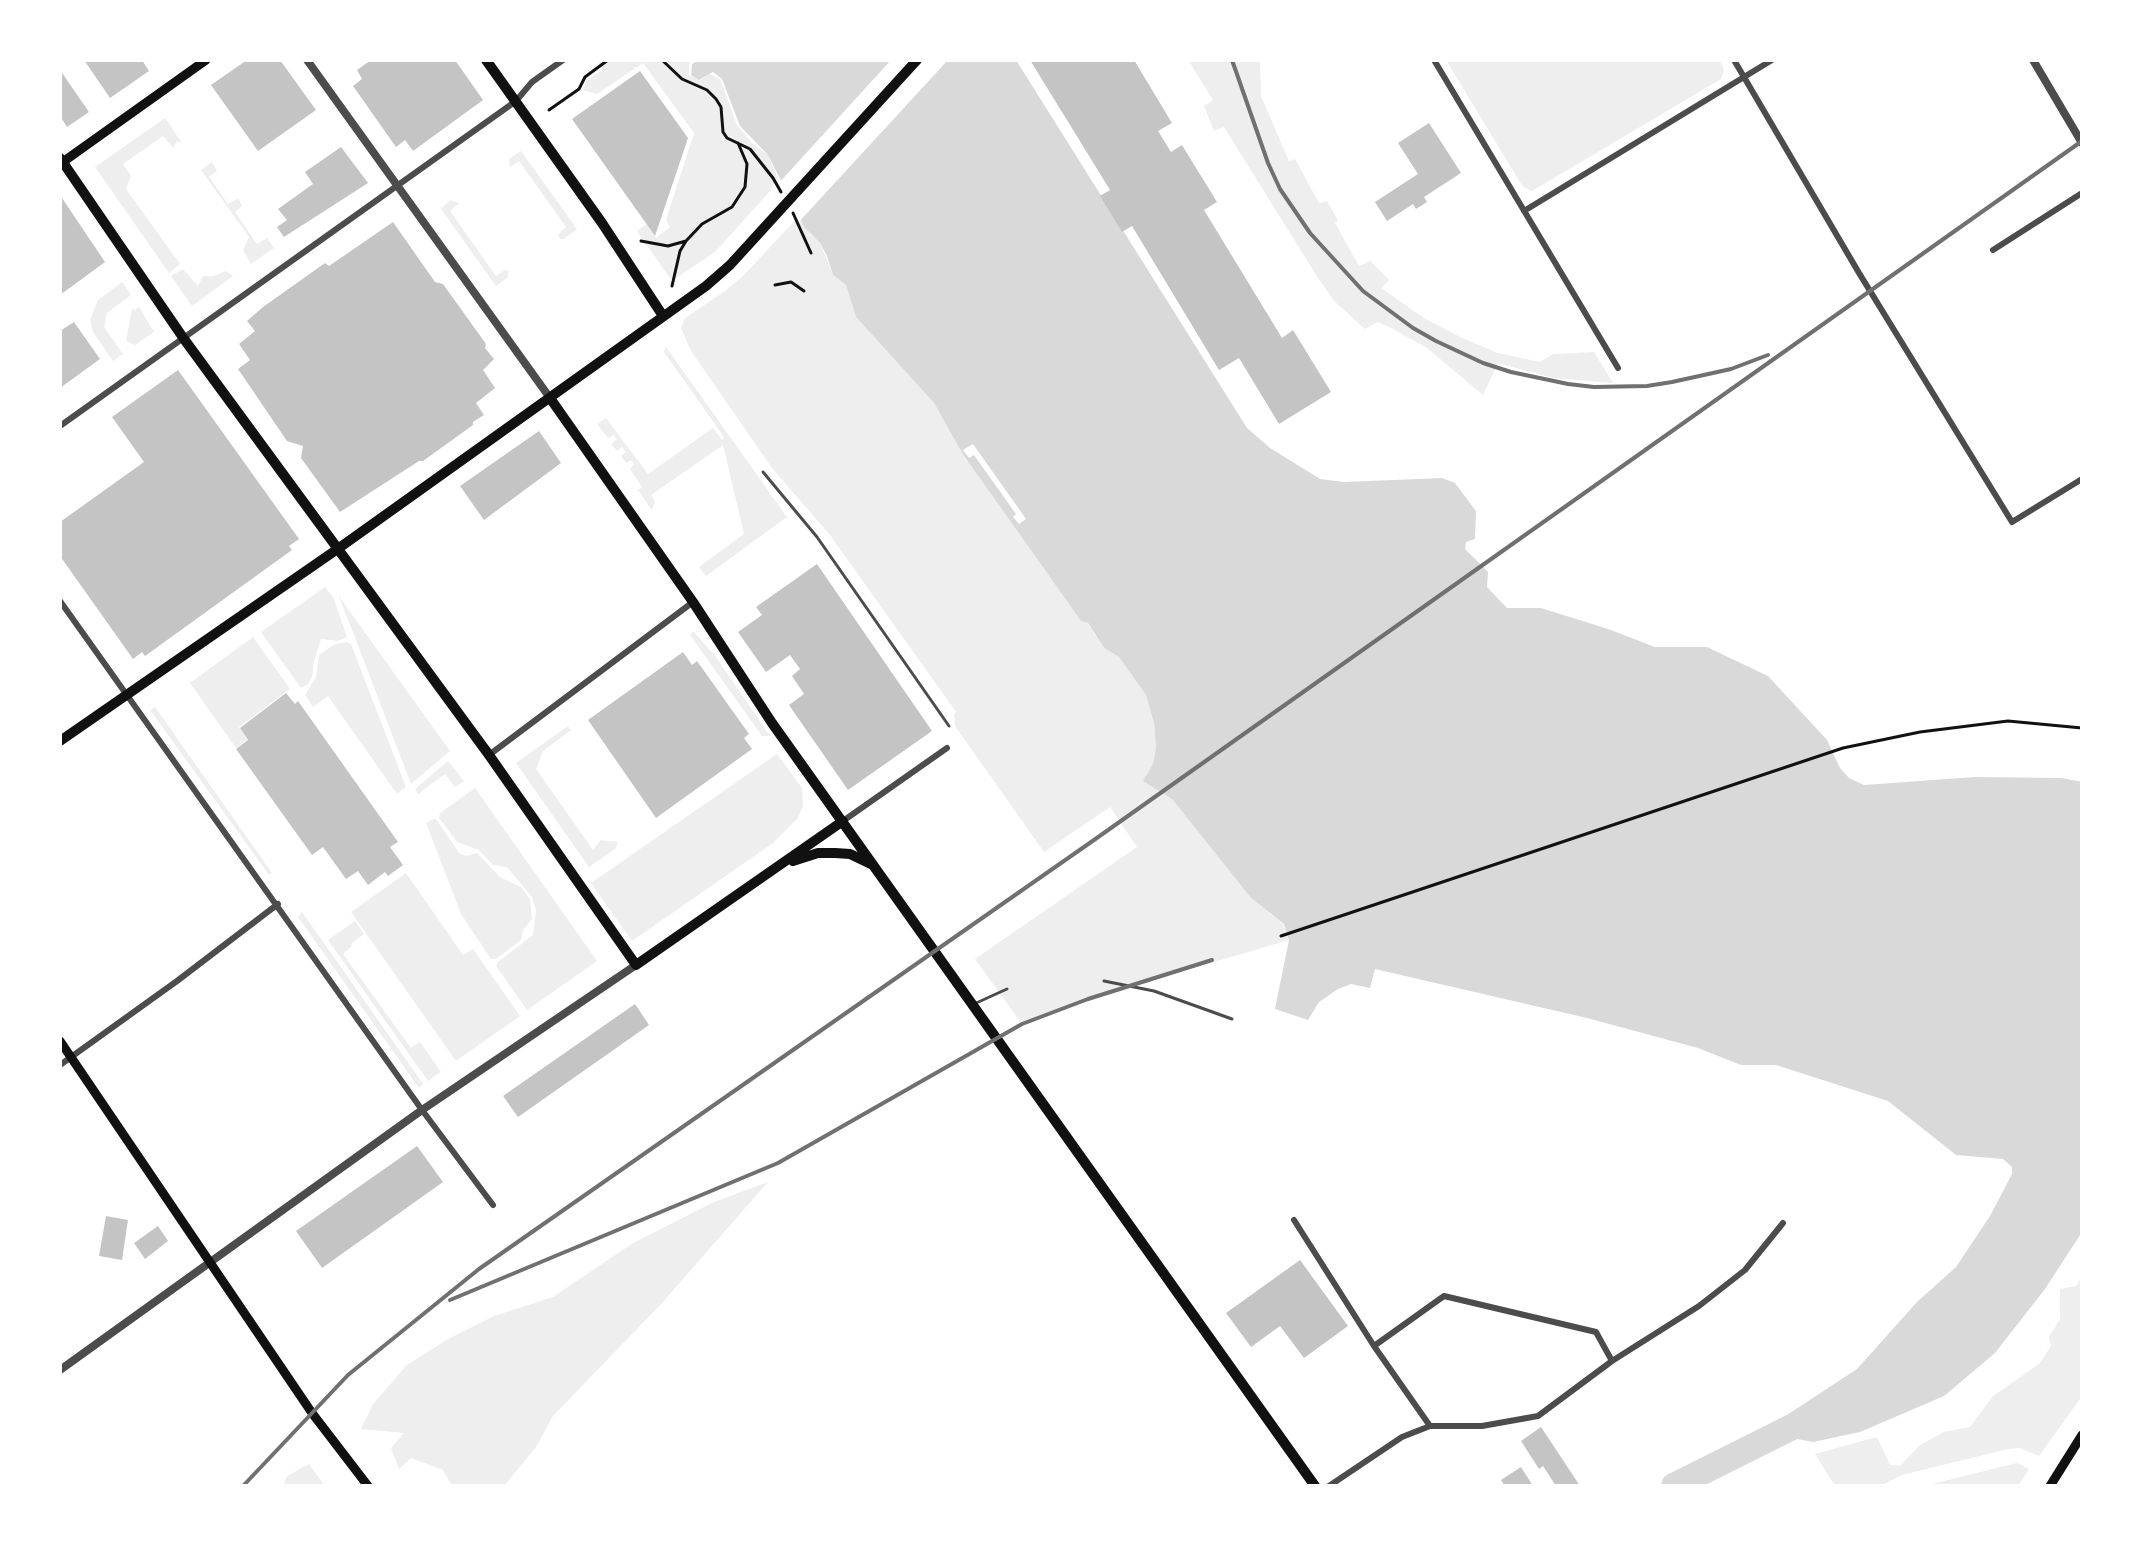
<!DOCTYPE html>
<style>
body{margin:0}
#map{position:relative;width:2142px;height:1546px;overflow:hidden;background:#fff;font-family:"Sofia Sans Condensed",sans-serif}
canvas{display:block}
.frame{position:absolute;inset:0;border:62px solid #fff;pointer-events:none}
</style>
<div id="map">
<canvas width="2142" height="1546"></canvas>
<div class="frame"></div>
</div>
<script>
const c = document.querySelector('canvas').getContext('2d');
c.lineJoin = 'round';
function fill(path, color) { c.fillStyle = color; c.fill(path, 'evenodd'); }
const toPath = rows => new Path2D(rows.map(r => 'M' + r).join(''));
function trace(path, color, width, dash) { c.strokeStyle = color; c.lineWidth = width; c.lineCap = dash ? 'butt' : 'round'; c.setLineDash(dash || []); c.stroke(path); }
fill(toPath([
 [597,60,693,60,689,65,689,75,700,80,710,74,720,79,737,125,752,143,768,155,777,177,770,191,715,252,672,281,637,231,646,224,656,238,670,227,666,220,694,133,643,63,597,94,583,90,587,79,603,70],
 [1188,60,1260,60,1261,96,1289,161,1295,159,1319,203,1327,201,1338,220,1335,223,1359,266,1370,261,1389,280,1381,288,1424,318,1460,337,1498,353,1540,362,1553,354,1594,352,1613,383,1553,378,1498,363,1483,395,1427,348,1393,329,1378,322,1365,329,1335,302,1318,278,1224,127,1214,131,1204,106,1213,100],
 [1446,60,1720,60,1724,71,1721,79,1532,191,1523,187],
 [165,118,182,143,177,141,173,148,163,136,123,164,131,176,126,189,180,264,169,273,95,167],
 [521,151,577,229,564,239,560,239,558,235,566,227,519,161,510,167,509,159],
 [212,162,217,171,209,177,228,204,238,198,242,206,235,212,257,244,267,238,274,248,251,264,243,250,249,237,201,170],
 [450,200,459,203,450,211,496,276,505,270,509,271,507,278,496,286,441,209],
 [799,216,809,233,820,243,833,275,846,285,856,317,934,403,962,453,1081,621,1087,623,1104,648,1119,657,1146,695,1154,723,1156,748,1153,764,1144,781,1172,799,1251,898,1283,924,1289,940,1088,999,1022,1024,975,959,1137,847,1110,807,1044,852,955,726,954,714,956,712,830,535,772,468,691,351,681,328,685,318,725,291,744,275],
 [183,269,198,286,203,276,214,276,226,271,233,276,192,306,171,276],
 [122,282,131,295,107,313,104,327,123,354,113,361,93,332,90,320,98,300],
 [139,307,154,332,135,345,126,341,132,309,135,310],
 [666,347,787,517,706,576,699,567,744,534,723,445,651,495,655,502,652,510,638,490,642,487,630,469,634,464,631,460,626,463,621,456,626,452,622,447,617,451,611,444,617,439,613,435,608,438,597,424,606,418,648,474,713,428,722,440,724,437,664,352],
 [325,587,333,597,347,637,337,641,321,639,314,661,312,677,308,684,301,688,261,632],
 [338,595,450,751,411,784,351,627],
 [693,631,716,657,770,736,762,736,690,635],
 [253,637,290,689,239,727,247,740,236,748,190,683],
 [347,642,351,644,406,787,397,794,328,696,313,707,305,695,316,677,319,655,333,645],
 [155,707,272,873,269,875,150,710],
 [568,726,571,730,543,751,536,769,593,850,601,840,618,842,615,849,589,867,516,763],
 [777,754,802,788,803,807,797,819,773,843,632,941,591,883],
 [448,761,464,781,455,787,445,774,418,794,415,789],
 [475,788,597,961,527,1010,496,966,498,962,533,935,536,910,532,897,507,867,493,865,479,850,457,842,439,818,440,813],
 [433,819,436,819,460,854,467,856,477,853,500,877,521,887,530,899,532,919,523,930,521,940,496,959,491,959,461,914,426,823],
 [406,873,463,955,473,949,520,1016,456,1061,351,912],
 [302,912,423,1084,419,1088,298,917],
 [355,921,364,934,351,944,352,946,343,954,411,1048,420,1042,441,1072,428,1081,328,940],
 [768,1182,662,1303,553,1416,536,1447,504,1486,452,1486,443,1470,411,1458,399,1469,391,1448,404,1433,361,1429,373,1404,407,1365,448,1339,494,1316,553,1297,633,1243,714,1202],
 [2082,1276,2082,1396,2039,1456,2020,1448,2008,1449,1902,1475,1880,1486,1835,1486,1815,1454,1877,1437,1890,1465,1900,1466,1920,1445,1944,1432,1970,1427,1993,1396,2039,1364,2051,1346,2049,1337,2060,1319,2060,1289,2076,1286],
 [2017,1463,2029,1469,2018,1486,1924,1486],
 [309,1464,325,1486,283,1486,287,1476]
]), '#eee');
fill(toPath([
 [698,60,1016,60,1247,428,1270,448,1320,479,1344,482,1442,478,1455,483,1476,511,1475,539,1466,542,1465,549,1488,572,1487,587,1507,608,1541,608,1608,629,1655,647,1707,647,1768,676,1827,740,1840,768,1849,778,1864,785,1975,777,2062,778,2082,782,2082,1232,2045,1289,1995,1353,1944,1396,1860,1432,1813,1442,1761,1432,1857,1369,1917,1302,1956,1267,1990,1216,2012,1174,2012,1167,2003,1159,1956,1155,1888,1101,1776,1065,1741,1065,1698,1048,1587,1018,1375,969,1370,988,1351,984,1338,989,1319,1002,1308,1020,1275,1009,1289,940,1284,924,1251,898,1172,799,1143,781,1153,764,1156,748,1154,723,1146,695,1119,657,1104,648,1088,623,1081,621,962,453,934,403,856,317,846,285,833,275,827,256,820,243,805,228,768,155,740,126,722,79,713,72,699,80,691,75,692,64]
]), '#d9d9d9');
fill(toPath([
 [891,60,948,60,798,223,778,184],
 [973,444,1026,519,1019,524,1013,517,1016,514,974,455,969,458,963,450]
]), '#fff');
trace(toPath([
 [1674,1486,1806,1420]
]), '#d9d9d9', 26);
fill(toPath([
 [84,60,142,60,149,71,110,98],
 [247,60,280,60,316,110,258,151,211,85],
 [371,60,455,60,483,100,413,151,405,140,396,147,353,86,362,79,357,70],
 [1030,60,1134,60,1172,123,1158,131,1171,152,1182,145,1217,202,1204,210,1282,338,1293,330,1331,392,1279,424,1239,358,1219,370,1132,226,1122,232,1100,196,1110,190],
 [60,70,89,112,67,127,60,116],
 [640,71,688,138,655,236,572,119],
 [1429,123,1461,173,1424,197,1427,202,1416,209,1413,204,1387,221,1375,202,1418,174,1398,143],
 [341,147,368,183,284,237,277,227,287,220,278,209,313,184,305,172],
 [60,195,105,262,60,295],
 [393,222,435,282,443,284,486,344,485,348,494,359,483,370,495,388,476,403,484,415,473,422,473,425,423,461,419,461,340,512,301,458,303,446,287,441,238,369,250,360,239,344,255,331,247,321,263,307,325,263,329,266],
 [74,322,100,359,60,388,60,331],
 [178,370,299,539,289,546,292,550,145,656,142,652,133,659,60,556,60,522,144,462,112,417],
 [539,431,561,463,484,520,460,486],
 [817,564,932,731,848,790,789,705,804,694,792,676,800,669,790,655,766,672,738,632,762,615,756,607],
 [683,652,692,665,697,661,749,734,744,738,752,749,656,818,588,720],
 [286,693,295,704,298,701,398,842,390,847,403,865,388,876,385,872,368,885,358,871,346,879,323,847,312,855,236,749,248,740,240,728],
 [635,1004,649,1025,518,1117,503,1096],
 [417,1146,443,1182,322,1268,296,1231],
 [106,1216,128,1220,122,1260,99,1256],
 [158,1226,168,1241,145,1259,134,1243],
 [1300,1260,1348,1326,1304,1358,1280,1326,1251,1347,1226,1313],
 [1541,1427,1580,1486,1556,1486,1543,1466,1539,1469,1521,1441],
 [1521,1467,1533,1486,1505,1486,1501,1480]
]), '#c4c4c4');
trace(toPath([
 [662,60,682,79,707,90,716,99,721,107,723,132,727,138,750,149,773,178,781,192],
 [549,110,579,89,585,77,608,60],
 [793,213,811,253],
 [641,241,668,246,686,241],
 [775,285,791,282,804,291],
 [672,286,680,251,686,241,702,224,732,207,745,187,747,164,738,143],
 [1281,936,1843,748,1920,732,2008,721,2082,728]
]), '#111', 3);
trace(toPath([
 [763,472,817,537,949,726],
 [1104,981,1154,991,1232,1019],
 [974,1004,1007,989]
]), '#4c4c4c', 3);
trace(toPath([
 [1434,60,1618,368],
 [1734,60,1859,273,2012,522,2082,479],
 [1524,211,1772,60],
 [1993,250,2082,193],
 [60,426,516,101,532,82,563,60],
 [60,601,422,1110,493,1205],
 [489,755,693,602],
 [843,821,947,748],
 [60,1065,177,981,278,904],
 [1294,1220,1374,1346,1430,1426],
 [1374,1346,1444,1296,1596,1332,1612,1361],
 [1329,1486,1402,1437,1430,1426,1482,1426,1538,1416,1612,1361,1699,1306,1745,1270,1783,1223]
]), '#4c4c4c', 6);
trace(toPath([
 [307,60,550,398],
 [2033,60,2082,143],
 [60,1370,422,1110,636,965]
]), '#4c4c4c', 8);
trace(toPath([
 [60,164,206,60],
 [60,1041,312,1413,368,1486],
 [2050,1486,2082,1435]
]), '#111', 9);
trace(toPath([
 [486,60,602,223,663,316],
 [60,158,184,339,489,755,636,965,843,821],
 [550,398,693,602,772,723,1315,1486],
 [60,741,339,548,706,286,730,265,917,60],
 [793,861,818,853,835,853,850,854,873,865]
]), '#111', 10);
trace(toPath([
 [1232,60,1268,163,1280,189,1310,233,1363,291,1413,328,1436,341,1483,363,1511,372,1568,384,1594,387,1647,386,1672,382,1731,369,1768,355],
 [450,1300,778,1163,1022,1024,1088,999,1212,960],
 [243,1486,348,1375,479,1269,1094,840,2082,141]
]), '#707070', 4);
</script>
